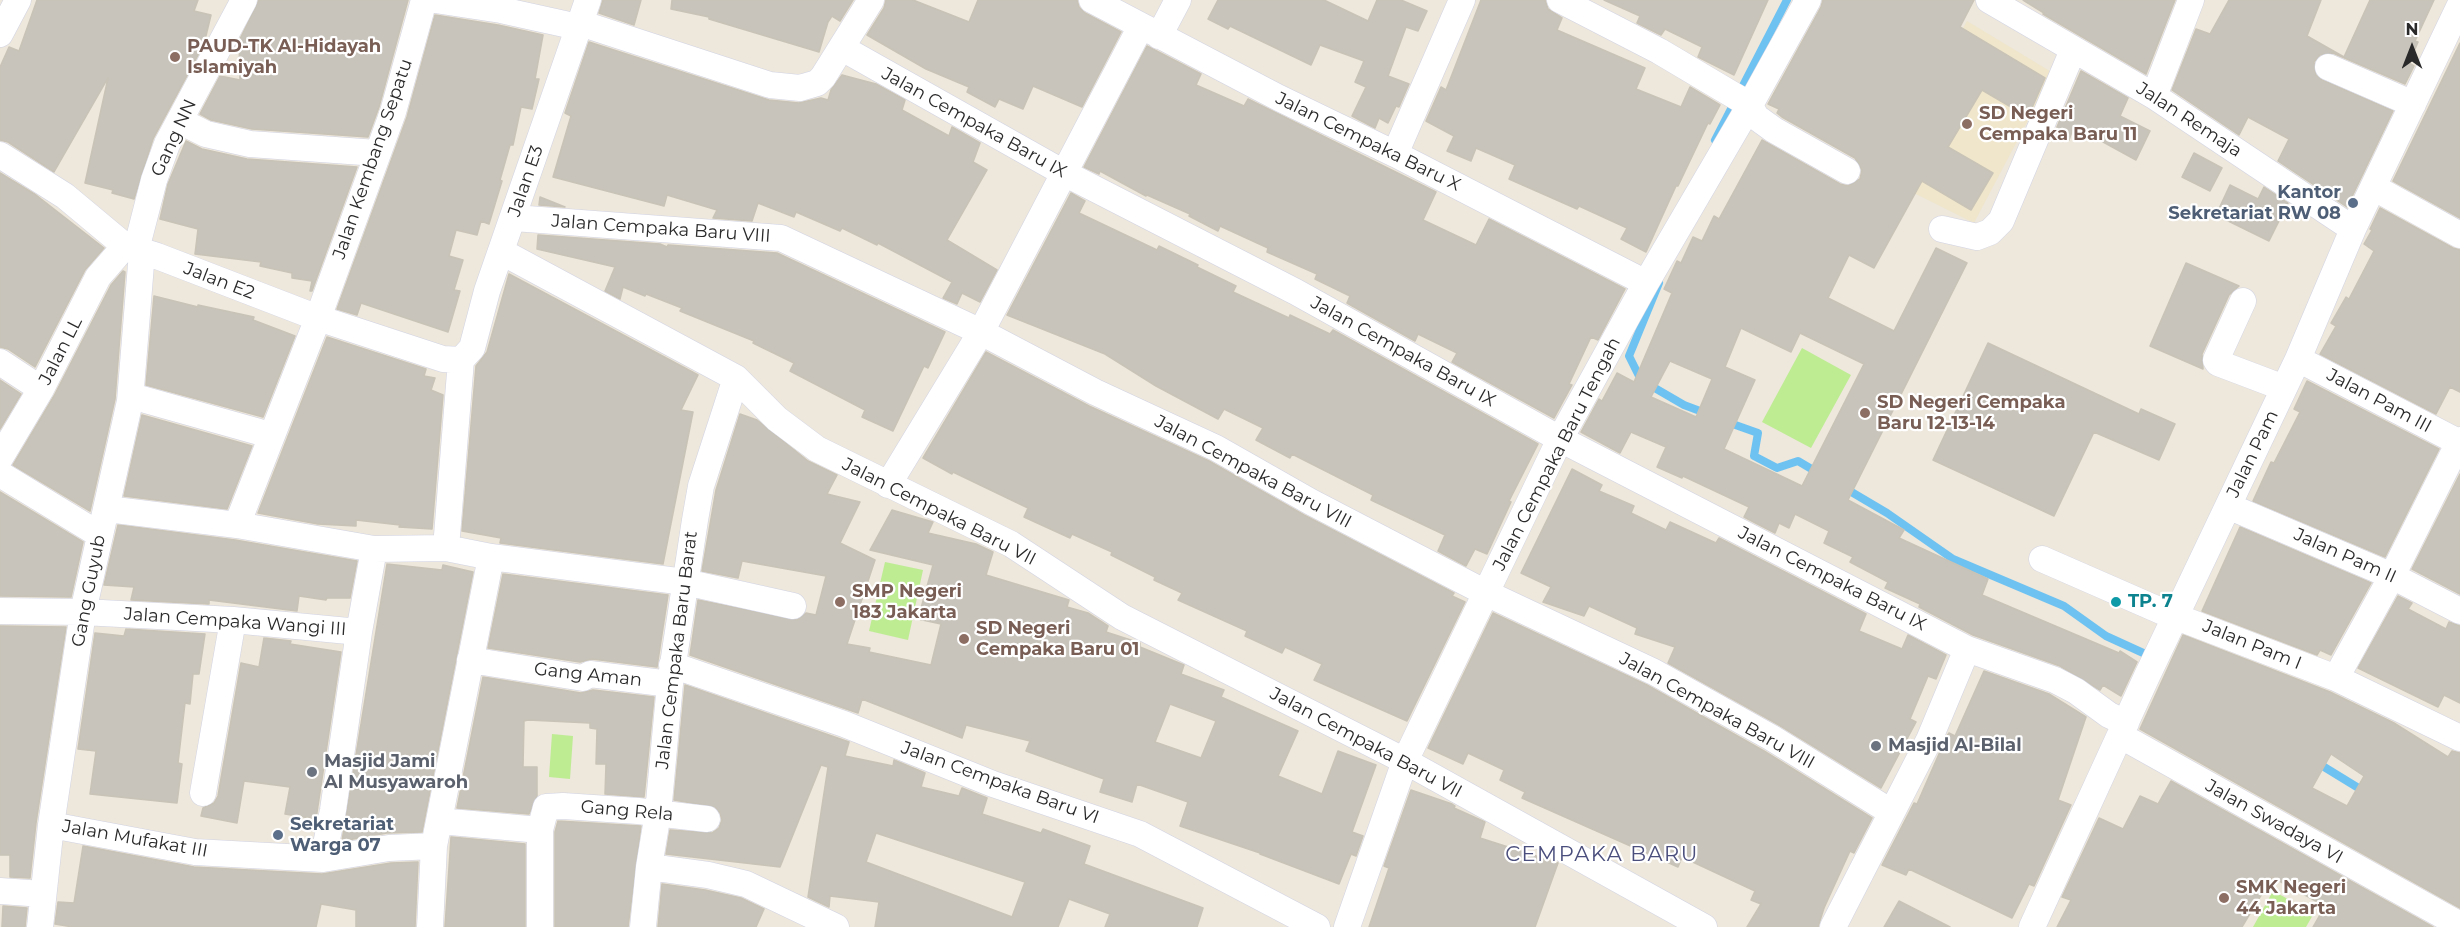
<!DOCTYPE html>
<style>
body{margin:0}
#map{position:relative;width:2460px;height:927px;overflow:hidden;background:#ede7dc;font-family:Montserrat,sans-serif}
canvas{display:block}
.north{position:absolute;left:2382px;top:18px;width:60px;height:60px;-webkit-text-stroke:4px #fff;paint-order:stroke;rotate:0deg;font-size:16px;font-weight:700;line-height:24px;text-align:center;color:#2a2a2a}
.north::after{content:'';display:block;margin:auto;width:21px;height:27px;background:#2a2a2a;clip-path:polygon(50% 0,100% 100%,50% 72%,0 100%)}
</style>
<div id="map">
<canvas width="2460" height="927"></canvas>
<div class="north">N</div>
</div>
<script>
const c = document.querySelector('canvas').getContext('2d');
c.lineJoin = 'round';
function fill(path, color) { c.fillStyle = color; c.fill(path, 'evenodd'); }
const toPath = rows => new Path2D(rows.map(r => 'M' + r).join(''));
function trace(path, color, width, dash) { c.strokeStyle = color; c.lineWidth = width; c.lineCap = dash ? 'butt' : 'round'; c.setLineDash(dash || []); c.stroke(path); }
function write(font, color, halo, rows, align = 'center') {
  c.font = font + ' Montserrat,sans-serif'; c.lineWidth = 4.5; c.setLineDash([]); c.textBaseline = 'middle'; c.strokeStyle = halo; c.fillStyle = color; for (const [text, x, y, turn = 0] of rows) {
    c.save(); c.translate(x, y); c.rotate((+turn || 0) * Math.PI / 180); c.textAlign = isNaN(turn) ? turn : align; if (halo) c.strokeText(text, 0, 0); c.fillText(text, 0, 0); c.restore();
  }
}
fill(toPath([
 [1967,21,2053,73,1974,223,1878,175]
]), '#efe6cb');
fill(toPath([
 [1802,348,1851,375,1811,448,1762,422],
 [885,562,923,570,908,640,869,631],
 [552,734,573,736,570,779,549,777],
 [2273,891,2314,913,2306,927,2253,927]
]), '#beec93');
trace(toPath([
 [1715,140,1787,0],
 [1659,283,1629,356,1641,380,1684,405,1708,414],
 [1727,422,1758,433,1754,456,1777,468,1798,461,1820,474],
 [1843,487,1887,513,1953,559,2064,606,2106,636,2152,657],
 [2316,762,2365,792]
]), '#6dc2f1', 8);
const building = toPath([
 [37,0,198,0,194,11,211,15,204,44,153,139,134,199,112,193,113,190,85,183,108,78,54,172,8,142,0,140,0,67,9,47,19,51,37,0],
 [259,0,408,0,379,107,368,137,252,129,211,120,200,114,220,76,240,80,239,41,259,0],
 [603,0,641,0,634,25,599,13,603,0],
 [672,0,853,0,840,21,832,16,828,22,819,52,709,19,709,17,671,9,672,0],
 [886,0,913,0,969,22,978,0,1077,0,1079,7,1085,13,1121,32,1082,107,1033,86,1023,109,999,99,995,107,967,92,969,87,926,69,867,35,884,8,886,0],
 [1218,0,1324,0,1368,21,1377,0,1401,0,1427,11,1418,31,1406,27,1388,76,1409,84,1399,107,1396,106,1388,123,1379,118,1375,128,1352,116,1366,87,1355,82,1364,61,1320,45,1311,65,1230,26,1228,29,1208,19,1218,0],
 [1481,0,1545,0,1548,9,1562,18,1557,30,1645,68,1636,89,1681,107,1690,87,1720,105,1710,124,1708,123,1678,186,1676,186,1646,252,1621,239,1627,228,1579,206,1577,209,1509,179,1515,165,1476,148,1471,161,1447,151,1454,136,1426,121,1441,87,1446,90,1481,0],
 [1604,0,1768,0,1734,75,1698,57,1702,47,1665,29,1661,35,1637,23,1640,16,1604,0],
 [1823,0,1974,0,1960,27,2045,78,2028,117,1982,90,1948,147,1993,173,1971,210,1922,181,1874,268,1849,255,1828,298,1894,331,1936,248,1967,263,1848,500,1904,530,1899,538,1988,579,1982,595,2119,653,2120,651,2137,662,2121,696,2103,685,2100,690,2060,666,1973,635,1919,607,1920,604,1885,588,1888,582,1850,562,1853,557,1824,543,1829,531,1795,514,1789,528,1779,523,1775,533,1744,517,1749,507,1683,476,1682,478,1657,467,1666,447,1631,432,1620,453,1581,432,1599,399,1602,401,1617,373,1634,382,1672,293,1664,289,1677,261,1681,263,1693,237,1702,241,1714,216,1719,219,1762,140,1840,184,1848,186,1860,179,1862,170,1855,158,1782,117,1777,113,1779,109,1768,104,1821,7,1823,0],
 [1741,328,1791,352,1800,333,1864,364,1802,486,1724,449,1755,380,1725,367,1741,328],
 [1670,361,1712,379,1696,417,1651,397,1670,361],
 [2023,0,2175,0,2146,74,2043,14,2044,13,2023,0],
 [2229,0,2321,0,2307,36,2344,57,2370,0,2434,0,2415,41,2418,42,2409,63,2414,66,2405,84,2333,53,2320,55,2314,62,2316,75,2322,80,2393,111,2347,207,2278,161,2289,139,2248,117,2239,135,2172,90,2196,29,2210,34,2229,0],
 [435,15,498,25,543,35,535,79,539,79,532,109,521,107,513,145,510,145,500,180,502,181,489,224,481,221,477,235,456,230,449,256,463,260,454,290,460,291,448,332,361,303,357,315,337,309,407,117,435,15],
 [589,42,769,100,799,103,821,98,828,100,831,90,842,75,876,84,905,100,902,110,949,136,952,127,980,143,973,162,987,170,947,240,997,270,980,302,962,293,957,304,943,298,952,282,878,243,877,245,842,228,840,231,796,212,794,217,758,203,752,221,713,218,717,210,667,195,664,206,553,177,571,116,565,113,589,42],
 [2460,43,2460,218,2393,181,2460,43],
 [1147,46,1201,74,1196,85,1244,106,1248,99,1436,192,1423,220,1476,245,1489,219,1625,289,1598,340,1591,337,1569,384,1572,385,1554,418,1452,362,1457,353,1418,334,1415,341,1347,303,1350,296,1315,279,1317,274,1267,252,1268,248,1220,226,1218,231,1189,216,1190,214,1147,195,1146,196,1100,171,1099,174,1084,167,1147,46],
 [2081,71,2128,98,2120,116,2150,131,2136,160,2074,126,2069,140,2054,134,2081,71],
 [186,141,202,149,247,159,357,167,312,291,310,291,312,281,292,278,292,273,260,266,261,262,195,254,198,229,160,219,168,184,186,141],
 [2194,153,2222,168,2210,191,2182,177,2194,153],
 [0,173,36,195,104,248,85,270,35,367,8,349,0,347,0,173],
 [2230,185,2258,199,2264,187,2288,203,2269,241,2216,215,2230,185],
 [1071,193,1085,201,1079,213,1157,250,1159,246,1198,265,1197,267,1236,286,1233,292,1289,318,1290,315,1330,334,1333,330,1538,444,1509,501,1511,502,1487,554,1475,549,1466,566,1438,551,1445,535,1371,500,1373,495,1292,454,1290,458,1256,440,1263,428,1224,409,1218,419,1156,386,1105,354,1007,315,1071,193],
 [540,197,565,207,539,205,540,197],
 [2380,208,2453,248,2460,250,2460,392,2450,387,2436,414,2320,354,2336,326,2331,323,2346,297,2349,299,2374,251,2364,244,2372,230,2370,229,2380,208],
 [538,235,660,244,667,247,668,245,777,253,945,332,928,368,924,366,893,431,862,417,865,410,790,371,794,363,753,343,754,341,680,311,682,308,646,294,645,296,623,287,620,299,605,291,615,267,537,249,538,235],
 [2186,263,2239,286,2229,295,2202,354,2203,369,2150,346,2186,263],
 [123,271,125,272,115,399,90,511,13,465,54,396,111,285,123,271],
 [509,274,698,375,681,410,693,412,663,564,500,543,501,538,462,531,476,366,487,352,509,274],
 [154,296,198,307,198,305,254,317,253,320,295,336,263,417,146,385,154,296],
 [327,337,426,369,424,376,435,378,431,390,443,395,432,529,399,527,400,525,356,520,356,526,318,524,258,513,327,337],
 [1988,343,2139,414,2141,409,2175,424,2159,460,2094,432,2054,516,1933,460,1988,343],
 [986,352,1089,406,1209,461,1304,515,1454,593,1452,596,1465,602,1407,721,1314,680,1322,664,1285,647,1282,653,1245,636,1247,631,1178,600,1182,593,1154,580,1155,577,1111,555,1112,552,1072,534,1070,538,1024,517,1028,508,953,472,952,474,923,458,986,352],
 [0,380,21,394,0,429,0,380],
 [2307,381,2439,449,2385,557,2253,501,2271,462,2274,463,2300,412,2294,409,2307,381],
 [740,414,757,420,808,461,837,475,827,494,860,502,840,543,875,560,847,644,870,648,869,652,931,665,941,624,918,619,933,565,870,550,892,510,933,522,928,533,976,544,993,552,986,575,1069,600,1067,607,1088,613,1108,626,1106,632,1140,643,1140,647,1184,665,1181,674,1224,690,1221,697,1298,731,1278,776,1322,794,1338,751,1376,765,1352,832,1363,836,1356,856,1351,854,1339,884,1260,854,1260,853,1180,826,1188,802,1137,784,1132,802,1100,792,1104,779,1026,751,1030,741,966,725,962,738,862,699,858,713,690,655,698,600,797,620,806,613,816,615,826,576,742,561,738,578,702,571,716,490,740,414],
 [1170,704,1216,721,1201,758,1155,742,1170,704],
 [142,415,252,446,227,509,124,496,142,415],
 [1572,469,1602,485,1599,491,1634,506,1631,513,1666,530,1670,522,1716,543,1719,538,1866,614,1859,631,1902,649,1908,635,1946,655,1936,679,1928,676,1910,719,1916,722,1881,788,1779,725,1668,663,1675,647,1635,634,1637,628,1589,606,1584,616,1543,602,1551,587,1521,573,1572,469],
 [2460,474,2460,594,2412,569,2460,474],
 [0,492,83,542,71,597,0,596,0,492],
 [118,525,235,540,357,561,350,598,327,598,326,600,299,596,297,611,209,600,209,604,131,600,134,587,104,585,118,525],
 [2240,527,2371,583,2331,655,2320,650,2317,655,2202,611,2240,527],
 [387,564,442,570,443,565,473,572,422,832,387,833,342,841,387,564],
 [503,574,668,595,657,667,592,659,580,662,488,648,503,574],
 [2398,596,2412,603,2408,609,2446,629,2449,622,2460,626,2460,703,2444,695,2438,707,2358,668,2398,596],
 [1493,613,1647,685,1764,751,1872,818,1854,853,1850,851,1824,908,1818,927,1747,927,1761,904,1751,900,1755,891,1682,857,1678,867,1522,798,1525,792,1500,780,1504,770,1468,753,1463,764,1428,748,1493,613],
 [0,626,66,627,36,823,30,878,10,877,10,855,0,855,0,626],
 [126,629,205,634,199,674,193,674,190,704,185,703,178,763,182,764,177,803,90,794,96,751,78,749,95,633,124,636,126,629],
 [2183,635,2330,692,2394,723,2448,757,2452,751,2460,753,2460,908,2140,729,2183,635],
 [2331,754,2364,776,2347,806,2312,788,2331,754],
 [264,638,291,641,290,644,341,652,316,819,285,814,290,787,244,781,237,823,201,816,203,808,214,803,218,796,241,663,259,667,264,638],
 [1984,671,2049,694,2086,717,2058,800,2071,805,2034,886,2029,884,2012,918,1909,869,1906,875,1882,865,1914,803,1917,804,1946,738,1949,733,1955,736,1984,671],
 [483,677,581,693,593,690,654,697,644,797,605,794,606,764,596,764,597,729,590,728,590,723,528,720,524,721,523,767,537,767,537,796,529,814,457,808,483,677],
 [685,685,849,742,845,756,893,766,894,760,925,773,921,787,959,796,962,788,987,798,982,814,1041,833,1043,829,1090,846,1084,864,1203,908,1197,927,1105,927,1110,914,1069,899,1058,927,875,927,879,902,830,896,829,907,808,897,828,767,821,765,780,867,666,854,670,830,712,833,719,828,722,820,720,813,715,807,674,800,685,685],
 [876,833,1025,882,1012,917,866,862,876,833],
 [2171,781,2433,927,2313,927,2325,906,2272,877,2242,927,2057,927,2071,900,2062,897,2099,818,2123,829,2140,796,2158,804,2171,781],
 [1411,790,1452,804,1455,806,1454,808,1485,822,1480,838,1558,863,1535,927,1369,927,1389,868,1384,866,1411,790],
 [558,821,641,826,628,927,555,927,555,832,558,821],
 [451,837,525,844,525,927,445,927,451,837],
 [83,846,194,867,322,874,391,863,418,862,415,927,356,927,356,910,321,904,316,927,73,927,55,924,58,902,74,903,83,846],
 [662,884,705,890,741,898,764,909,756,927,658,927,662,884],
 [1899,901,1950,927,1884,927,1899,901],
 [3,906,27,908,25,927,2,927,3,906]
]);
fill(building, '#c8c4bb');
trace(building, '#c8c3b6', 1.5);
const minor = toPath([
 [435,0,501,10,578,27],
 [1092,0,1279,98,1395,154,1646,283],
 [1560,0,1659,51,1750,105,1756,117,1774,130,1847,171],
 [1989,0,2154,96,2353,229],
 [580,23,770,85,800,88,817,83,823,77,871,0],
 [0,34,18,0],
 [1159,36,1178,0],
 [842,48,1064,173,1296,292,1560,439,1967,649,1929,740,1833,927],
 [2328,67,2413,104],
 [2154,96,2191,0],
 [180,121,206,134,250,144,377,153],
 [1395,154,1462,0],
 [0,155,65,196,125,246,157,256,318,318,443,359,461,360],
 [2373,187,2460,235],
 [514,218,781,238,981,332,1095,392,1216,448,1311,502,1486,593,1654,672,1772,738,1891,812],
 [1942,229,1977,237,1990,232,2001,221,2073,50],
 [136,250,154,180,167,144,244,0],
 [502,252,736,378,777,419,817,449,1011,544,1122,617,1405,761,1704,927],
 [2243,301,2216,360,2218,363,2284,388],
 [2298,359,2460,443],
 [461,360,472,348,487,291,588,0],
 [0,362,41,389],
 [130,401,142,252],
 [0,458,41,389,98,277,125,246],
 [0,474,100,535],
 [888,485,981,332,1141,26],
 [2228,506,2392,576,2460,611],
 [107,509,237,525,374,549],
 [237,525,318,318,393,112,424,0],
 [446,548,461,360],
 [2042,559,2161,611,2336,678,2460,738],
 [0,611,83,612,233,620,359,632,374,549,446,548,491,557,685,582,793,606],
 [1967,649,2055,680,2076,691,2109,715,2126,723],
 [470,660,583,678,590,674,670,684],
 [672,665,844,724,993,784,1140,834,1317,927],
 [2336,678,2392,576,2460,440],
 [2121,736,2460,925],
 [203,793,233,620],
 [439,821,540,830],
 [51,825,195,852,323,859,389,848,434,846],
 [323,859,333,810,359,632],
 [649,867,708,875,746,884,836,927],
 [0,891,43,894],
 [40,927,51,825,83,612,130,401,134,398,142,399,270,435],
 [430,927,434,846,491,557],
 [540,927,540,830,546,807,563,806,638,811,707,819],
 [643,927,649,867,658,813,670,684,695,520,701,486,736,378],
 [1347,927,1405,761,1560,439,1646,283,1750,105,1808,0],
 [2032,927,2147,676,2298,359,2353,229,2460,5]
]);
trace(minor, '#d1d3e3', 27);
trace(minor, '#fff', 26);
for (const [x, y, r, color] of [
 [175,57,6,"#8d6e63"],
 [1967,124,6,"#8d6e63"],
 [2353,203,6,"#5c6f8a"],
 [1865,413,6,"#8d6e63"],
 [840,602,6,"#8d6e63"],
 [2116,602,6,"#0f9aa8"],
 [964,639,6,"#8d6e63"],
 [1876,746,6,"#6b7280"],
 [312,772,6,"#6b7280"],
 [278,835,6,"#5c6f8a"],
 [2224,898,6,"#8d6e63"]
]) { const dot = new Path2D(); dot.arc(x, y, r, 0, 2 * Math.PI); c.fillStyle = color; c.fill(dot); trace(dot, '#fff', 2); }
write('bold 18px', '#785e54', '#fff', [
 ["PAUD-TK Al-Hidayah",187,47],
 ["Islamiyah",187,68],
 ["SD Negeri",1979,114],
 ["Cempaka Baru 11",1979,135],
 ["SD Negeri Cempaka",1877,403],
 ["Baru 12-13-14",1877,424],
 ["SMP Negeri",852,592],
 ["183 Jakarta",852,613],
 ["SD Negeri",976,629],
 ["Cempaka Baru 01",976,650],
 ["SMK Negeri",2236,888],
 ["44 Jakarta",2236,909]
], 'left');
write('18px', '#2a2a2a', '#fff', [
 ["Jalan Remaja",2189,120,33],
 ["Jalan Cempaka Baru IX",974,123,29],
 ["Gang NN",174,138,-65],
 ["Jalan Cempaka Baru X",1368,142,26],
 ["Jalan Kembang Sepatu",373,159,-71],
 ["Jalan E3",526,181,-71],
 ["Jalan Cempaka Baru VIII",661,229,4],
 ["Jalan E2",219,281,21],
 ["Jalan LL",61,351,-63],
 ["Jalan Cempaka Baru IX",1403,352,29],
 ["Jalan Pam III",2379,401,28],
 ["Jalan Cempaka Baru Tengah",1557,454,-63],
 ["Jalan Pam",2253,454,-64],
 ["Jalan Cempaka Baru VIII",1253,472,28],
 ["Jalan Cempaka Baru VII",939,512,27],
 ["Jalan Pam II",2345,556,24],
 ["Jalan Cempaka Baru IX",1832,579,27],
 ["Gang Guyub",89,591,-79],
 ["Jalan Cempaka Wangi III",235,622,4],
 ["Jalan Pam I",2252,645,22],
 ["Jalan Cempaka Baru Barat",677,650,-83],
 ["Gang Aman",588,675,6],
 ["Jalan Cempaka Baru VIII",1717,711,29],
 ["Jalan Cempaka Baru VII",1366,743,28],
 ["Jalan Cempaka Baru VI",1000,783,20],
 ["Gang Rela",627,811,5],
 ["Jalan Swadaya VI",2274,822,29],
 ["Jalan Mufakat III",135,839,10]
]);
write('bold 18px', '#4e5e75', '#fff', [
 ["Kantor",2341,193],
 ["Sekretariat RW 08",2341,214],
 ["Sekretariat",290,825,"left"],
 ["Warga 07",290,846,"left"]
], 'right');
write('bold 18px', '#0d838f', '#fff', [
 ["TP. 7",2128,602]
], 'left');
write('bold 18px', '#5b616d', '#fff', [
 ["Masjid Al-Bilal",1888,746],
 ["Masjid Jami",324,762],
 ["Al Musyawaroh",324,783]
], 'left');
c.letterSpacing = '1.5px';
write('21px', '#4a4e7c', '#fff', [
 ["CEMPAKA BARU",1602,855]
]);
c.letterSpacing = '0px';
</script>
